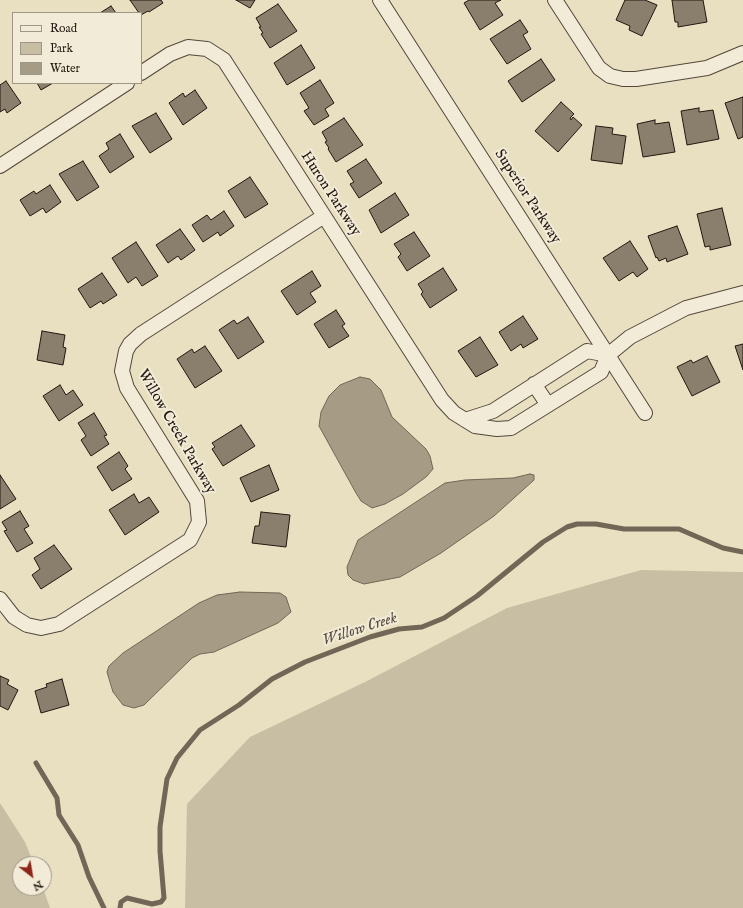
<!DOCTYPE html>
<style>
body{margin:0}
#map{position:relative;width:743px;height:908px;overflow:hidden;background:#e9e0c2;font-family:"IM FELL English",serif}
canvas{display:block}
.legend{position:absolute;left:12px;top:12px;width:130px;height:72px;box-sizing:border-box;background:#f1ebd7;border:1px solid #9f9687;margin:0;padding:5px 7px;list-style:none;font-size:12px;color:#23160f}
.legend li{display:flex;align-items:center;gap:8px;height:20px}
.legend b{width:20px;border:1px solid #9f9687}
.north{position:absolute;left:12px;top:856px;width:40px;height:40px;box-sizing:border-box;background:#f1ebd7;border:1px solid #9f9687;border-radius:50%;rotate:149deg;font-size:11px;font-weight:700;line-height:16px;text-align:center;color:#23160f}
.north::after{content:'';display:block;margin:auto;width:14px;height:18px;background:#8f2418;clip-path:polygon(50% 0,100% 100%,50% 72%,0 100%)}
</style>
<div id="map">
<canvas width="743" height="908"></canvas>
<ul class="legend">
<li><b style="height:5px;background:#f1ebd7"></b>Road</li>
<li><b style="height:11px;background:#c7bea4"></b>Park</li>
<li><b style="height:11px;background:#a69b85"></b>Water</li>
</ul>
<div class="north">N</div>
</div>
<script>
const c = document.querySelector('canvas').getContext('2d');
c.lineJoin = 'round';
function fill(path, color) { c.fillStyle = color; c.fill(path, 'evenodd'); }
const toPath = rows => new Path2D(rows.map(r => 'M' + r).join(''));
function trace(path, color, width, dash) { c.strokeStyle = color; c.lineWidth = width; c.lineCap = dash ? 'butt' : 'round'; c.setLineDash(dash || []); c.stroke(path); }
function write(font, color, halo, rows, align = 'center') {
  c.font = font + ' "IM FELL English",serif'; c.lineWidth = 4; c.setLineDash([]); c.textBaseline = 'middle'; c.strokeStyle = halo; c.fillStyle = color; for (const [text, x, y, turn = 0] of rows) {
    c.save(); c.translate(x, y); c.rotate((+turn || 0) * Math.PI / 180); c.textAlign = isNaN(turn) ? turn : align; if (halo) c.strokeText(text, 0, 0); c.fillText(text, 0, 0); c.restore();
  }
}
fill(toPath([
 [641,570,743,572,743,908,185,908,187,804,250,737,365,682,507,608],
 [0,803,25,842,34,864,20,864,20,888,43,888,50,908,0,908]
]), '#c7bea4');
const water = toPath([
 [360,377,370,379,381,390,392,417,426,449,430,456,433,469,426,477,403,494,385,504,372,508,361,501,356,493,319,426,321,412,329,396,340,385,360,377],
 [530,474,534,475,534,480,494,516,441,553,400,577,364,584,353,580,348,575,347,567,358,540,445,483,465,480,513,478,530,474],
 [240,592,280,593,286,597,291,612,278,623,214,652,200,654,192,658,144,705,134,708,123,705,113,692,107,672,109,666,123,653,199,603,217,595,240,592]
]);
fill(water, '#a69b85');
trace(water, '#726656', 1);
trace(toPath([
 [36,763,57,798,59,815,78,845,89,877,104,908],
 [120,908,121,902,127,898,152,904,161,902,164,898,160,851,160,827,167,779,177,758,200,730,239,705,272,679,305,662,370,637,399,629,422,627,444,618,477,596,543,542,567,527,577,524,596,524,624,529,679,529,723,548,743,552]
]), '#726656', 5);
const building = toPath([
 [130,0,161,0,163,3,149,12,148,11,141,15,141,13,139,13,130,0],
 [236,0,255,0,250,8,236,0],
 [469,0,501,0,495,3,503,15,480,30,464,3,469,0],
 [625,0,645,0,657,5,642,36,629,30,630,26,616,20,625,0],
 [672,0,703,0,707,22,678,27,678,22,675,22,672,0],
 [278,4,297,31,270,48,261,34,263,33,259,27,261,27,256,18,278,4],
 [111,6,116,13,100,13,111,6],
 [520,20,528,32,523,35,531,49,507,64,490,39,520,20],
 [301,45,315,68,287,85,274,63,301,45],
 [541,59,555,80,522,102,508,81,541,59],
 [320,80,334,103,325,109,329,116,314,125,304,111,309,108,300,93,320,80],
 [6,81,21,103,7,113,5,109,0,112,0,85,6,81],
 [37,83,53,83,41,90,37,83],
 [195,90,207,108,183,125,169,103,183,93,185,97,195,90],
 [743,97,743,137,738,139,725,103,743,97],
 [561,102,574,114,570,118,571,120,573,117,582,125,558,152,535,131,561,102],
 [699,108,699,112,713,110,719,139,687,145,681,111,699,108],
 [156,113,172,139,150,153,132,126,156,113],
 [344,118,363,145,336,162,328,149,329,148,325,142,327,141,322,132,344,118],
 [655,120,655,124,669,122,675,152,643,157,637,124,655,120],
 [596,126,613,128,612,134,626,136,622,164,591,160,596,126],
 [120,134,134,157,110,173,99,156,109,149,106,143,120,134],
 [366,159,382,183,359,198,350,184,354,182,347,171,366,159],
 [83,161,99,187,77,201,59,174,83,161],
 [250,177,268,204,245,218,228,191,250,177],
 [50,185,61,202,46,213,43,208,30,216,20,200,34,191,36,194,50,185],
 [395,193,409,215,381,233,369,210,395,193],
 [722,208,731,245,710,250,710,246,705,247,697,214,722,208],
 [224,211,234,226,220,236,218,232,203,242,192,225,207,215,211,220,224,211],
 [677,226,688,254,667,262,666,258,659,261,657,257,656,258,648,236,677,226],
 [180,229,195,250,181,260,178,256,168,263,156,245,180,229],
 [414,232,430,256,407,271,398,257,401,254,394,244,414,232],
 [630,241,648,269,637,277,633,272,619,281,603,258,630,241],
 [136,242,158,276,142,286,136,277,128,283,112,258,136,242],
 [443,268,457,290,430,308,421,294,423,292,418,284,443,268],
 [312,271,321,286,310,293,316,302,297,315,281,291,312,271],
 [102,273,117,295,103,304,101,301,90,308,78,289,102,273],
 [336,310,345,324,342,326,349,336,329,348,314,324,336,310],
 [523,316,538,339,523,348,521,344,511,351,499,332,523,316],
 [248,317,264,342,238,359,219,330,234,320,237,324,248,317],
 [42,331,65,335,63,347,66,348,63,365,37,360,42,331],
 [480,337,498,365,476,377,458,351,480,337],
 [743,344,743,370,735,346,743,344],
 [205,346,222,371,195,388,177,359,192,349,194,353,205,346],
 [707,356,720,382,692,396,677,367,691,360,693,363,707,356],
 [60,385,66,395,73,390,83,405,59,421,43,396,60,385],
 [94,413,103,428,107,435,104,436,109,444,91,456,81,440,86,436,78,423,94,413],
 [241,425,255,446,223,466,212,449,215,447,212,443,241,425],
 [119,452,128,466,125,469,132,479,112,491,97,467,119,452],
 [269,465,279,490,251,502,240,478,269,465],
 [0,475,16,499,0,509,0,475],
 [134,494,139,503,149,497,159,512,125,535,109,510,134,494],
 [20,511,29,526,24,529,33,543,17,552,4,531,7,530,2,522,20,511],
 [261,512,290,515,286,547,252,543,255,526,259,526,261,512],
 [54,545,72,569,41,589,32,575,40,569,34,558,54,545],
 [0,676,9,680,7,684,18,690,8,710,0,706,0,676],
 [62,679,69,705,41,713,35,691,47,687,46,684,62,679]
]);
fill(building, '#8a7f6c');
trace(building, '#23160f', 1);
const minor = toPath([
 [380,0,645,413],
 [555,0,599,68,610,76,623,79,636,79,707,68,743,53],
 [141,73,170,54,188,47,207,49,224,60,442,400,454,413,475,426,497,429,511,428,601,372,608,355,630,337,686,308,743,293],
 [0,166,127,83],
 [534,384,548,405],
 [465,420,493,411,587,351,608,355],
 [0,599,14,617,27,625,41,628,59,624,190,540,199,522,197,501,127,388,122,371,126,351,130,344,141,334,324,216]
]);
trace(minor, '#54483c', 16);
trace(minor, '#f1ebd7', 14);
write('15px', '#23160f', '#f1ebd7', [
 ["Huron Parkway",330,194,57],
 ["Superior Parkway",527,197,57],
 ["Willow Creek Parkway",176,432,60]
]);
write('italic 16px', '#574b3e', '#f1ebd7', [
 ["Willow Creek",360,630,-18]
]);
</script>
